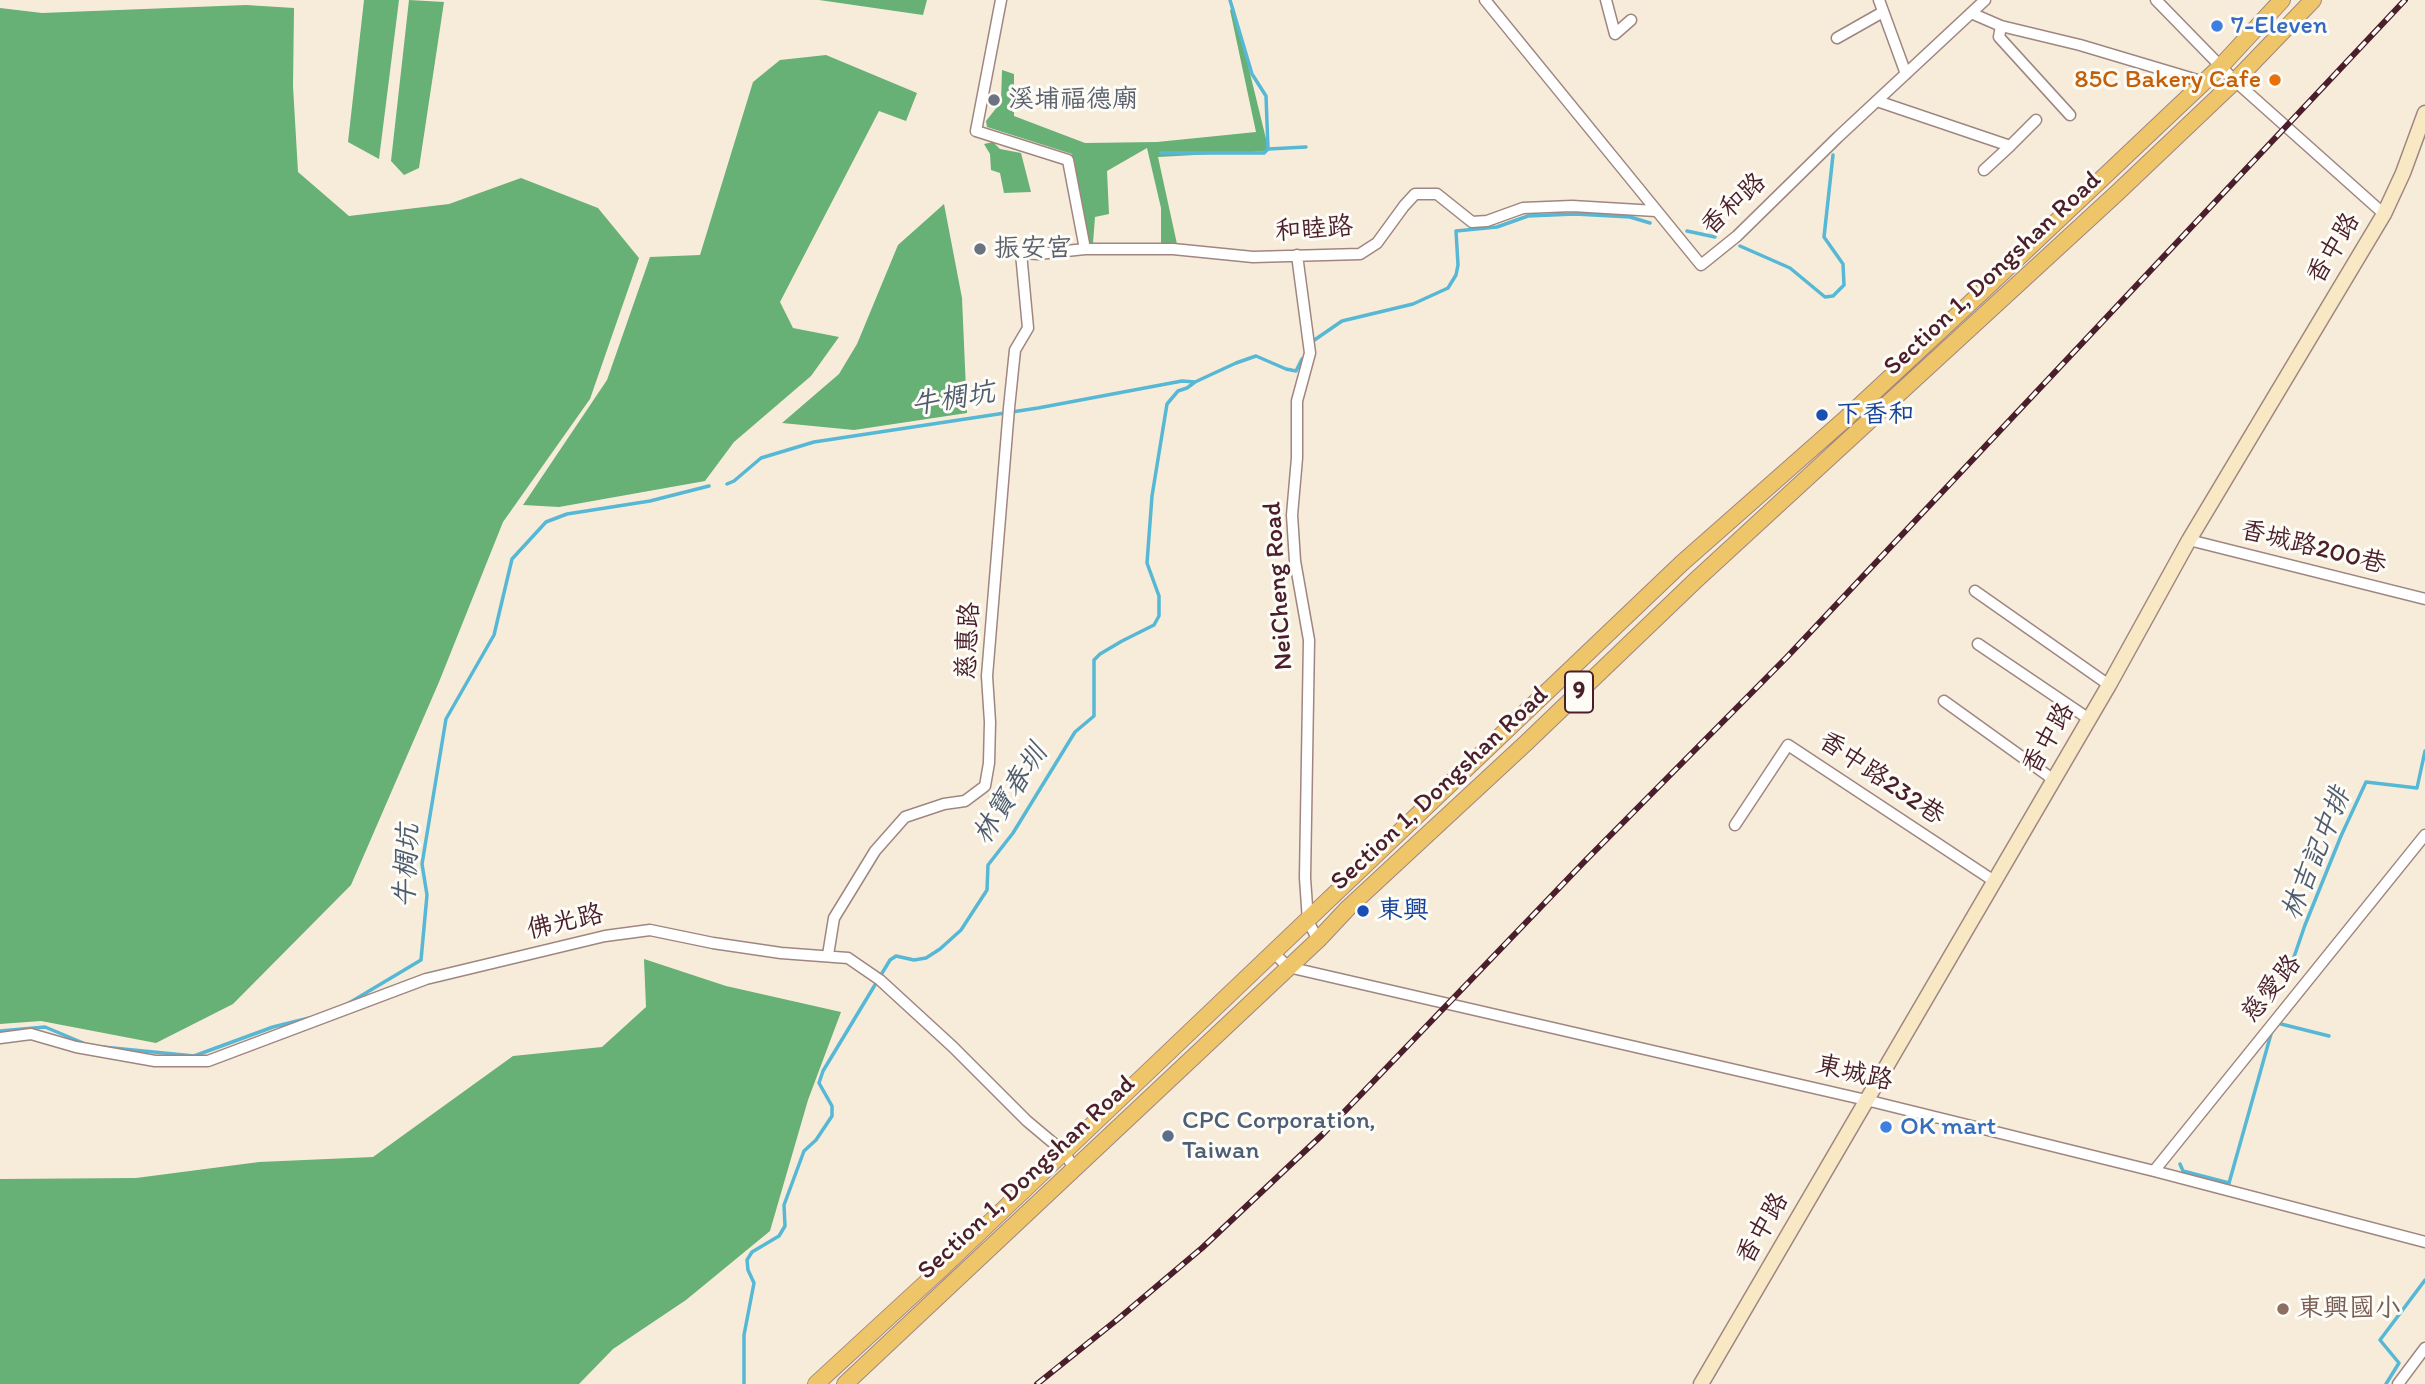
<!DOCTYPE html>
<meta charset="utf-8">
<style>
body{margin:0}
canvas{display:block;background:#f7ecd9}
</style>
<canvas width="2425" height="1384"></canvas>
<script>
const c = document.querySelector('canvas').getContext('2d');
c.lineJoin = 'round';
function fill(path, color) { c.fillStyle = color; c.fill(path, 'evenodd'); }
const toPath = rows => new Path2D(rows.map(r => 'M' + r).join(''));
function trace(path, color, width, dash) { c.strokeStyle = color; c.lineWidth = width; c.lineCap = dash ? 'butt' : 'round'; c.setLineDash(dash || []); c.stroke(path); }
function write(font, color, halo, rows, align = 'center') {
  c.font = font + ' Itim,"LXGW WenKai TC",sans-serif'; c.lineWidth = 6; c.setLineDash([]); c.textBaseline = 'middle'; c.strokeStyle = halo; c.fillStyle = color; for (const [text, x, y, turn = 0] of rows) {
    c.save(); c.translate(x, y); c.rotate((+turn || 0) * Math.PI / 180); c.textAlign = isNaN(turn) ? turn : align; if (halo) c.strokeText(text, 0, 0); c.fillText(text, 0, 0); c.restore();
  }
}
fill(toPath([
 [364,0,399,0,379,159,348,142],
 [409,0,444,2,419,168,404,175,391,161],
 [819,0,927,0,923,15],
 [246,5,294,8,293,86,298,172,349,216,449,204,521,178,598,208,639,258,590,399,503,522,439,682,351,885,233,1004,156,1043,41,1021,0,1024,0,8,42,13],
 [1234,8,1269,151,1158,157,1177,244,1161,244,1161,208,1147,148,1107,171,1109,214,1095,217,1093,243,1087,243,1072,154,987,127,986,121,1001,102,1002,70,1014,74,1014,116,1085,143,1157,142,1256,132,1230,10],
 [826,55,917,93,906,121,879,111,780,302,793,328,839,337,811,376,734,442,705,481,559,507,523,505,607,380,650,257,700,255,753,82,780,60],
 [993,142,1000,149,1021,153,1031,192,1004,193,1000,173,991,170,990,154,984,144],
 [944,204,962,298,967,413,854,430,782,423,839,374,857,344,898,245],
 [644,959,726,986,841,1012,808,1100,770,1231,686,1300,613,1349,579,1384,0,1384,0,1179,136,1178,259,1162,373,1157,513,1056,602,1047,646,1007]
]), '#67b076');
trace(toPath([
 [1230,0,1252,74,1266,96,1268,149],
 [1161,153,1264,153,1268,149,1306,147],
 [1687,231,1715,237],
 [1740,246,1790,268,1825,297,1833,296,1844,285,1843,264,1824,237,1833,155],
 [1313,341,1342,321,1413,304,1448,288,1456,275,1458,265,1456,231,1497,227,1528,216,1575,214,1630,217,1650,223],
 [727,484,734,481,761,458,814,442,1038,408,1182,381,1195,382],
 [2285,983,2305,925,2341,836,2366,782,2417,788,2425,751],
 [349,1003,421,960,427,895,422,864,446,719,494,635,512,559,546,522,567,514,650,501,709,486],
 [2281,1024,2329,1036],
 [0,1031,45,1027,88,1045],
 [103,1047,194,1056,273,1027,309,1018],
 [2180,1164,2183,1171,2229,1183,2271,1034],
 [744,1384,744,1335,754,1283,748,1270,747,1260,752,1252,779,1236,785,1226,784,1205,804,1151,816,1140,832,1116,832,1106,819,1083,823,1071,890,960,896,956,914,960,926,958,940,949,961,930,987,890,988,865,1013,833,1075,732,1094,716,1094,660,1100,654,1122,641,1154,625,1159,616,1159,596,1147,563,1152,496,1167,404,1178,391,1187,388,1195,382,1236,363,1256,356,1286,369,1296,371,1302,359],
 [2386,1384,2399,1363,2380,1340,2425,1280]
]), '#56b8d5', 3.5);
const street = toPath([
 [1001,0,976,131,1068,160,1085,249],
 [1485,0,1701,265,1737,236,1838,137,1985,0],
 [1606,0,1615,34,1631,20],
 [1879,0,1906,74],
 [2156,0,2235,81,2384,214],
 [1971,13,2001,26,2080,45,2204,82],
 [2001,26,1999,37,2070,115],
 [1837,38,1883,12],
 [1877,101,2010,146,2036,120],
 [1984,170,2010,146],
 [1297,255,1310,353,1297,401,1297,458,1292,515,1295,561,1309,640,1305,878,1308,921,1318,940],
 [2189,540,2425,599],
 [1975,591,2109,685],
 [1978,644,2089,719],
 [1944,701,2054,780],
 [1735,825,1788,745,1994,881],
 [1274,953,1288,967,1866,1100,2154,1171,2425,1242],
 [828,955,834,918,875,851,905,817,944,804,965,801,985,786,989,763,990,722,987,676,1009,408,1015,350,1028,328,1021,253,1038,254,1085,249,1173,249,1253,257,1360,254,1377,243,1404,206,1415,194,1437,194,1472,222,1487,221,1523,208,1572,206,1656,211],
 [0,1038,31,1034,76,1047,155,1061,208,1061,426,979,605,936,650,930,713,943,781,953,848,958,880,980,953,1047,1027,1121,1064,1152,1074,1168],
 [2154,1171,2425,835],
 [2398,1384,2425,1348]
]);
const secondary = toPath([
 [1701,1384,2109,685,2189,540,2384,214,2403,173,2425,113]
]);
const primary = toPath([
 [816,1384,941,1269,1682,563,1843,421,1982,292,2221,66,2282,0],
 [845,1384,1318,940,1348,908,1526,743,1696,580,2117,193,2235,81,2313,0]
]);
trace(street, '#a08682', 13);
trace(secondary, '#a08682', 17);
trace(primary, '#a08682', 18);
trace(street, '#fff', 10);
trace(secondary, '#f8e8c3', 14);
trace(primary, '#eec569', 16);
const rail = toPath([
 [1037,1384,1118,1319,1202,1248,1322,1135,1584,862,1787,657,2405,0]
]);
trace(rail, '#4a1f2b', 6);
trace(rail, '#fdfcf7', 3.5, [10]);
for (const [x, y, r, color] of [
 [2217,26,7,"#3f7fe0"],
 [2275,80,7,"#e8710a"],
 [994,100,7,"#6b7280"],
 [980,249,7,"#6b7280"],
 [1822,415,7,"#1a4fb4"],
 [1363,911,7,"#1a4fb4"],
 [1886,1127,7,"#3f7fe0"],
 [1168,1136,7,"#5c6f8a"],
 [2283,1309,7,"#8d6e63"]
]) { const dot = new Path2D(); dot.arc(x, y, r, 0, 2 * Math.PI); c.fillStyle = color; c.fill(dot); trace(dot, '#fdfcf7', 2.5); }
for (const [x, y, w] of [
 [1579,692,28]
]) { const box = new Path2D(); box.roundRect(x - w / 2, y - 20.5, w, 41, 5); c.fillStyle = '#fdfcf7'; c.fill(box); trace(box, '#4a1f2b', 2); }
write('bold 24px', '#4a1f2b', null, [
 ["9",1579,692]
]);
write('26px', '#366cbe', '#fdfcf7', [
 ["7-Eleven",2231,26],
 ["OK mart",1900,1127]
], 'left');
write('26px', '#c56008', '#fdfcf7', [
 ["85C Bakery Cafe",2261,80]
], 'right');
write('26px', '#5b616d', '#fdfcf7', [
 ["溪埔福德廟",1008,100],
 ["振安宮",994,249]
], 'left');
write('26px', '#4a1f2b', '#fdfcf7', [
 ["香和路",1734,205,-43],
 ["和睦路",1314,230,-4],
 ["香中路",2334,249,-59],
 ["Section 1, Dongshan Road",1993,274,-43],
 ["香城路200巷",2313,548,14],
 ["NeiCheng Road",1279,586,-94],
 ["慈惠路",969,641,-87],
 ["香中路",2049,739,-60],
 ["香中路232巷",1881,779,34],
 ["Section 1, Dongshan Road",1440,789,-43],
 ["佛光路",565,923,-13],
 ["慈愛路",2272,989,-51],
 ["東城路",1854,1074,13],
 ["Section 1, Dongshan Road",1027,1178,-43],
 ["香中路",1763,1229,-60]
]);
write('26px', '#164399', '#fdfcf7', [
 ["下香和",1836,415],
 ["東興",1377,911]
], 'left');
write('26px', '#4e5e75', '#fdfcf7', [
 ["CPC Corporation,",1182,1121],
 ["Taiwan",1182,1151]
], 'left');
write('26px', '#785e54', '#fdfcf7', [
 ["東興國小",2297,1309]
], 'left');
write('italic 28px', '#4f5c6f', '#fdfcf7', [
 ["牛椆坑",953,400,-9],
 ["林寶春圳",1011,795,-57],
 ["林吉記中排",2317,854,-68],
 ["牛椆坑",408,866,-87]
]);
</script>
